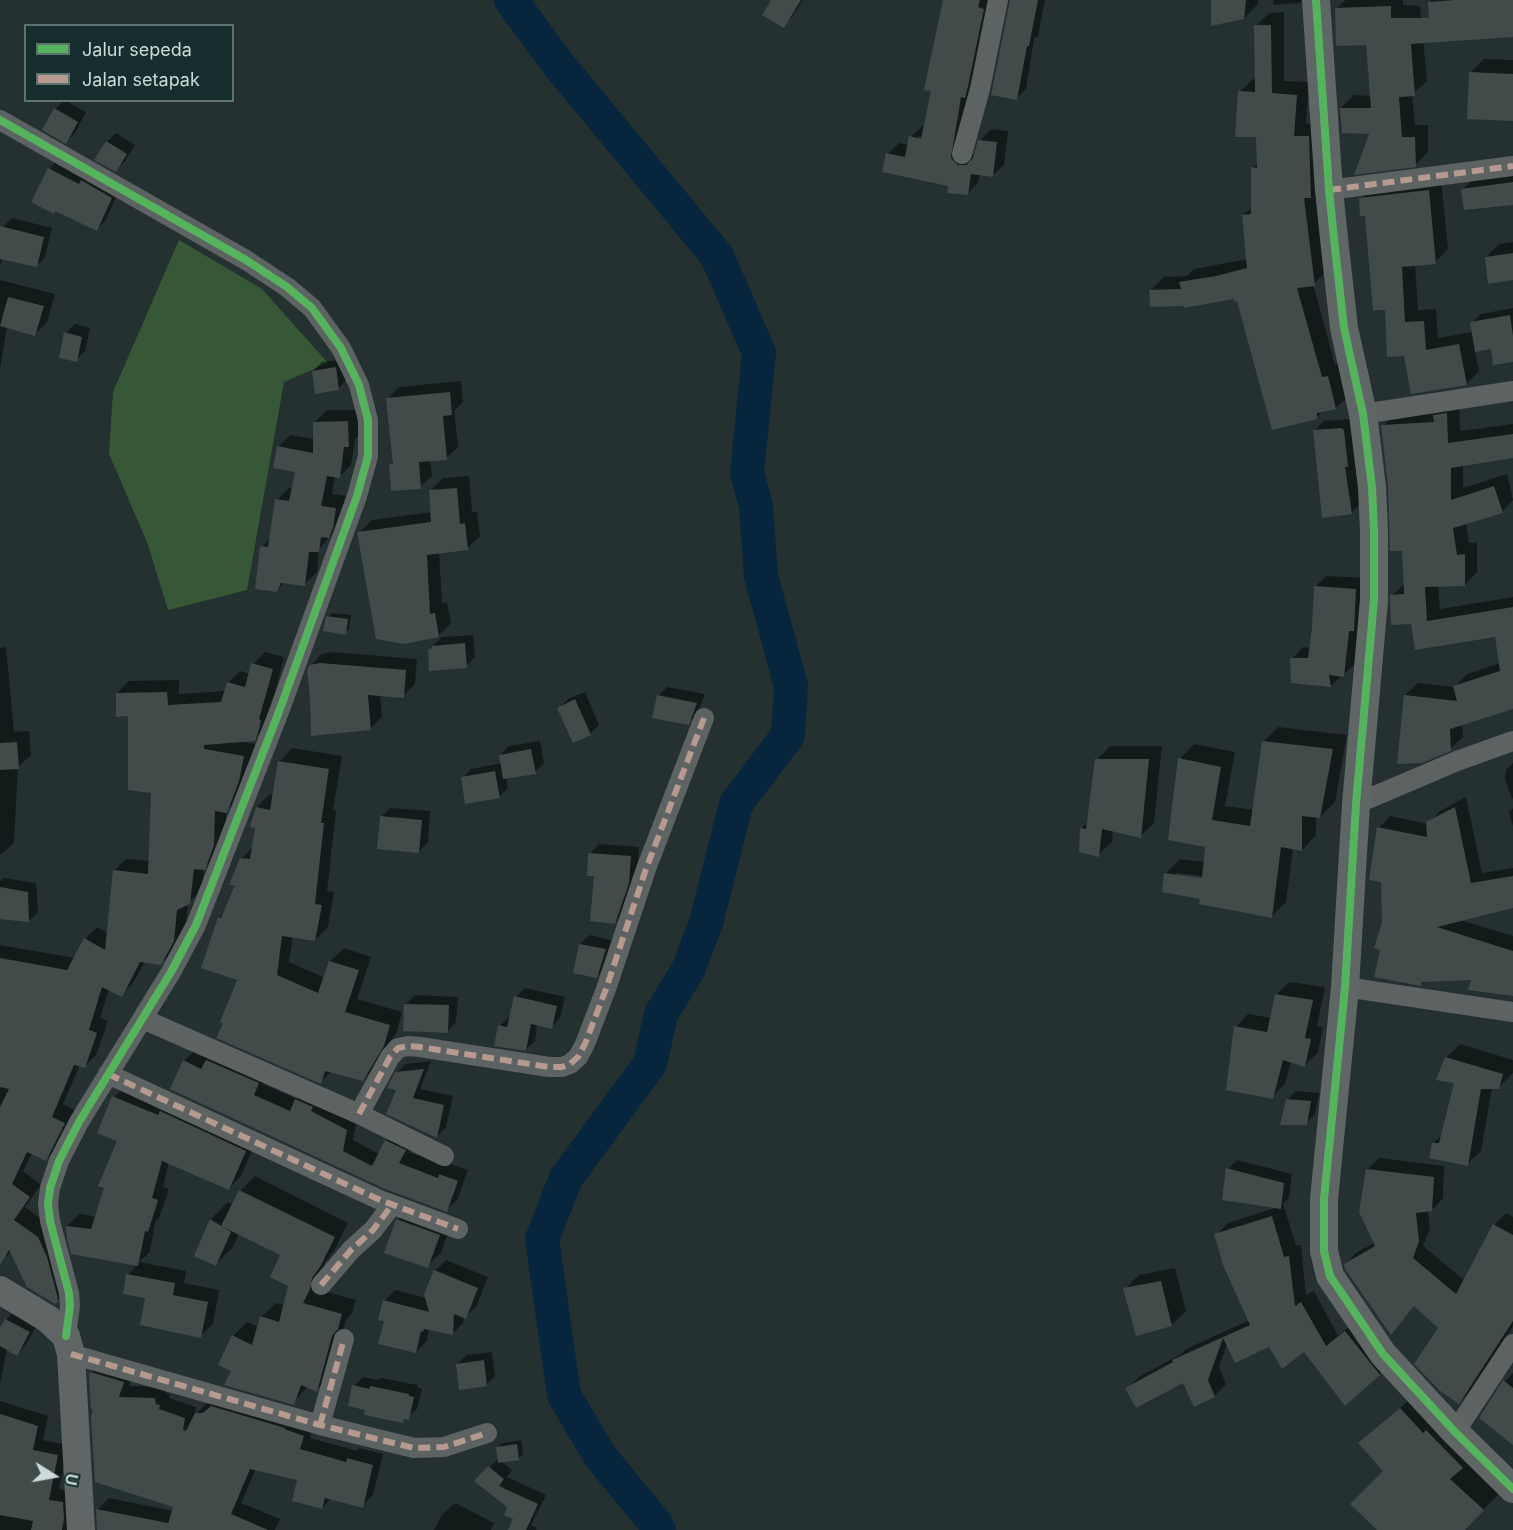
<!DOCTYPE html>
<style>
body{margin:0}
#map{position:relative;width:1513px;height:1530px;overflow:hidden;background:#253131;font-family:Inter,sans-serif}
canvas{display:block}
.legend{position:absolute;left:24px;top:24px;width:210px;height:78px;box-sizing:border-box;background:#152d2c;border:2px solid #5e7271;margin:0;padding:8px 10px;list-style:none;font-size:18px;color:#ccdad9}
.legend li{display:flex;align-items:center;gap:12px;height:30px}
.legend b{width:30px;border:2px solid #5e7271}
.north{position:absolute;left:24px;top:1446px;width:60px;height:60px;-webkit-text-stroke:4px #152d2c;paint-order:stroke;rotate:101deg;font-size:16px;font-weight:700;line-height:24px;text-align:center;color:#ccdad9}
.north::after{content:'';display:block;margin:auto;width:21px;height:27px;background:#ccdad9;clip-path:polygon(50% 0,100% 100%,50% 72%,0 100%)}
</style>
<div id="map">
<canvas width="1513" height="1530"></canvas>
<ul class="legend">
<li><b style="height:8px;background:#56b35d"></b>Jalur sepeda</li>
<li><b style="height:8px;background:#b69a8f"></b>Jalan setapak</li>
</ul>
<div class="north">U</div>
</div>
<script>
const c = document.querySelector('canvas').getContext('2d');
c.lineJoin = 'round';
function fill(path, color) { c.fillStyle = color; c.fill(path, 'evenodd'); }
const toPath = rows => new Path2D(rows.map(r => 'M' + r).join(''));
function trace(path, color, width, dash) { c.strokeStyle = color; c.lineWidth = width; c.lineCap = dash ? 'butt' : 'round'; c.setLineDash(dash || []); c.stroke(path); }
fill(toPath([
 [179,240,262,289,328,363,284,382,247,590,168,610,147,542,109,454,113,392]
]), '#375836');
fill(toPath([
 [773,0,803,0,792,17,783,26],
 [945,0,994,0,970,155,976,155,980,141,991,129,1008,131,1004,165,992,176,980,174,978,183,967,194,888,154,899,143,909,145,911,137,922,126,925,127,933,90],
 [917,136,929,139,917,140],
 [1010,0,1045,0,1038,36,1034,39,1026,89,1017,98],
 [1213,0,1258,0,1258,4,1244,18],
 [1273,0,1302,0,1299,3,1274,5],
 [1345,0,1403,0,1403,5,1420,6,1427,81,1412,94,1415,125,1428,125,1428,152,1415,165,1341,108,1354,95,1371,96,1368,43,1336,9],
 [1432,0,1513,0,1513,36,1430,2],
 [1284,12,1284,81,1309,82,1306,124,1321,123,1327,271,1313,284,1335,365,1341,363,1349,395,1336,408,1324,410,1317,417,1235,297,1151,290,1164,277,1187,276,1194,269,1248,259,1243,215,1253,206,1253,168,1258,163,1257,136,1240,92,1253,79,1257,79,1256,26,1269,13],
 [1484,59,1513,60,1513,120,1470,73],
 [64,100,86,112,75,133,66,142,55,109],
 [116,133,135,145,125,161,116,170,107,142],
 [58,160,120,188,106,220,97,229,49,169],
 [1513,172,1513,202,1463,189,1476,177],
 [1441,179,1448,249,1435,262,1415,264,1418,310,1436,309,1438,338,1473,332,1472,323,1481,314,1513,308,1513,360,1492,348,1475,350,1479,371,1466,384,1405,354,1387,308,1367,214,1361,199,1373,186],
 [12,218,52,228,45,257,36,266,2,258,0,266,0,234,3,227],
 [1513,242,1513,279,1486,257,1499,244],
 [0,280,55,294,47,322,35,334,7,326,0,369],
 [75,324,90,328,85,351,76,360,66,333],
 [344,359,347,379,338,389,313,371,322,362],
 [461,381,463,402,454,411,458,447,446,458,430,460,432,476,420,487,390,465,394,461,387,399,399,387],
 [1459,402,1460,431,1513,424,1513,457,1463,465,1463,488,1507,474,1513,500,1502,512,1466,523,1469,543,1477,542,1477,572,1465,585,1438,585,1440,609,1513,597,1513,708,1462,724,1463,737,1450,749,1405,695,1418,683,1454,687,1467,674,1500,663,1496,635,1412,622,1392,596,1405,583,1404,550,1390,486,1383,426,1395,413],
 [327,410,360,410,360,434,355,439,351,465,339,477,335,476,332,494,347,496,340,525,319,549,317,572,305,584,285,582,277,590,262,547,271,537,277,500,289,488,293,488,296,471,278,447,290,435,315,439,315,422],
 [1350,419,1360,504,1351,513,1315,430,1324,421],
 [469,476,472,512,477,512,480,536,467,548,439,552,442,603,447,602,451,623,438,636,359,533,372,520,432,512,431,490,443,478],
 [1326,576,1367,578,1355,664,1331,686,1292,681,1292,659,1303,647,1311,648,1315,587],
 [332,613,351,615,349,629,345,633,328,617],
 [473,635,475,657,466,666,429,649,442,637],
 [6,647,14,732,29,731,31,755,18,767,14,843,0,855,0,648],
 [265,652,284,657,266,727,254,739,241,742,255,744,251,767,238,800,226,811,226,832,216,856,204,868,202,890,188,903,186,927,173,951,161,963,145,961,133,983,121,995,109,989,100,1018,108,1021,96,1055,84,1067,80,1065,63,1104,76,1111,58,1147,46,1159,32,1153,23,1171,41,1185,25,1207,49,1225,69,1289,57,1301,12,1251,0,1261,0,945,75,958,85,939,97,927,108,933,114,871,126,859,150,861,153,792,130,715,117,693,129,681,179,680,179,694,226,691,228,683,240,671,250,674,253,664],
 [333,652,417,659,415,684,403,696,380,694,382,717,370,729,310,666,322,654],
 [667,687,705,694,697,714,688,723,658,696],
 [585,692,599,725,590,734,559,708,568,699],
 [1278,727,1347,735,1335,802,1320,817,1316,816,1316,835,1302,850,1293,848,1286,902,1271,917,1202,897,1166,873,1180,859,1205,862,1207,846,1180,759,1194,744,1235,752,1225,806,1254,810,1263,742],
 [1176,873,1210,877,1209,880,1176,876],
 [540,741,544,763,535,772,506,777,508,788,499,797,462,778,471,769,502,763,500,755,509,746],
 [1110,746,1162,746,1154,823,1140,836,1113,830,1112,842,1098,855,1081,851,1082,828,1088,822,1097,760],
 [292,748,342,756,333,810,336,811,327,891,334,892,328,927,315,940,293,936,289,962,325,978,330,961,344,948,371,957,357,999,402,1012,397,1031,376,1066,363,1080,332,1071,320,1082,225,1023,239,979,219,918,226,911,237,884,241,859,254,846,257,807,270,794,274,795,279,762],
 [1513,763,1513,800,1505,780,1506,770],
 [1466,797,1482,873,1513,868,1513,906,1460,920,1513,936,1513,994,1473,979,1425,981,1421,985,1382,948,1383,924,1379,828,1390,816,1428,824,1440,811],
 [390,808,430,811,428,842,419,851,381,817],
 [1513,808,1513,826,1509,812],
 [599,844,639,847,637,873,624,913,615,922,596,875,590,854],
 [4,878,36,883,38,912,29,921,0,917,0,881],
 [590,935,614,941,606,967,597,976,580,944],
 [1289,982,1325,987,1317,1026,1323,1027,1318,1052,1305,1065,1291,1061,1285,1084,1272,1097,1236,1027,1248,1014,1271,1018,1276,995],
 [525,988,565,997,560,1018,551,1027,537,1024,535,1041,525,1050,500,1026,509,1017,511,1017,516,997],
 [415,995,458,997,456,1022,447,1032,406,1004],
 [1460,1044,1513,1060,1513,1073,1498,1088,1492,1088,1481,1151,1467,1164,1433,1144,1443,1134,1455,1082,1446,1058],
 [195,1050,268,1072,263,1084,297,1099,307,1089,357,1119,353,1140,379,1154,386,1141,397,1130,415,1139,409,1152,448,1167,451,1164,468,1170,457,1200,446,1210,184,1061],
 [431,1061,420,1089,453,1096,446,1127,437,1136,398,1089,396,1073,406,1064],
 [126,1085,257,1139,241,1176,229,1188,169,1162,163,1187,169,1189,159,1218,155,1222,150,1252,139,1262,186,1271,184,1283,219,1290,213,1324,200,1336,147,1297,128,1275,138,1264,72,1253,67,1226,79,1214,97,1217,119,1141,114,1097],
 [1296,1091,1319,1093,1315,1114,1306,1123,1287,1100],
 [1379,1158,1444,1166,1443,1198,1432,1210,1428,1210,1430,1229,1423,1246,1464,1280,1494,1225,1506,1213,1513,1217,1513,1326,1470,1391,1459,1403,1439,1328,1415,1305,1391,1333,1346,1264,1357,1252,1375,1243,1368,1169],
 [1237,1160,1292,1174,1289,1198,1283,1204,1296,1245,1301,1245,1306,1295,1314,1291,1338,1336,1357,1320,1391,1362,1379,1374,1304,1350,1269,1345,1227,1344,1219,1367,1226,1384,1214,1396,1195,1405,1184,1381,1127,1388,1139,1377,1181,1354,1186,1349,1250,1320,1216,1235,1228,1223,1278,1207,1228,1169],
 [255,1176,348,1223,334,1251,325,1262,323,1273,316,1289,356,1300,352,1313,346,1320,331,1376,316,1390,308,1386,293,1403,233,1370,233,1336,247,1322,259,1327,261,1317,276,1303,285,1305,290,1285,282,1255,239,1233,233,1247,216,1264,196,1256,211,1219,228,1202,233,1205,240,1191],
 [412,1206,452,1221,441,1253,427,1266,398,1220],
 [446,1260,488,1277,476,1307,464,1317,463,1323,453,1333,429,1329,427,1341,416,1352,385,1320,384,1301,395,1290,426,1298,435,1271],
 [1175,1268,1186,1311,1172,1325,1125,1289,1139,1275],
 [16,1309,39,1321,27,1343,17,1354,7,1348,0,1384,0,1330,6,1320],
 [492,1352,495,1376,486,1385,457,1364,467,1355],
 [102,1362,134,1371,129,1386,166,1387,166,1393,170,1394,169,1398,196,1407,194,1416,208,1402,314,1425,310,1438,357,1451,359,1448,383,1454,373,1495,362,1506,331,1498,322,1508,299,1478,256,1469,241,1503,280,1519,275,1530,98,1530,98,1509,109,1498,173,1511,174,1506,95,1409,91,1373],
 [1513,1373,1513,1443,1481,1417,1505,1381],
 [363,1377,378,1380,381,1378,417,1385,417,1387,422,1389,417,1409,402,1421,367,1409,354,1386],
 [1417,1393,1500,1493,1463,1530,1379,1530,1385,1471,1360,1444],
 [0,1401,48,1416,43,1440,68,1445,59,1489,73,1492,69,1530,0,1530],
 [521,1440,523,1454,519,1458,501,1461,512,1470,507,1477,546,1495,531,1525,537,1528,536,1530,510,1530,515,1518,509,1507,477,1480,499,1458,498,1447,502,1443],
 [455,1503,494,1523,491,1530,434,1530,442,1515]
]), '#0007');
trace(toPath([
 [511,0,558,64,717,256,759,353,747,473,756,506,761,576,791,686,788,735,736,804,706,923,688,970,661,1014,650,1064,566,1178,542,1239,564,1395,600,1456,656,1524,659,1530]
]), '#07263d', 34);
fill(toPath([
 [771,0,801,0,784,28,762,15],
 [943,0,980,0,978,7,984,9,968,86,965,98,961,97,951,158,958,165,966,165,973,158,978,140,997,142,993,177,971,174,968,195,947,193,948,186,882,172,886,153,905,157,909,136,921,139,931,91,924,90],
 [1010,0,1038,0,1029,46,1027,46,1017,100,991,95],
 [1211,0,1246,0,1244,19,1211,26],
 [1455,0,1513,0,1513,37,1411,44,1415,96,1399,97,1402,137,1415,137,1416,167,1354,175,1369,134,1342,133,1340,108,1371,108,1366,45,1336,46,1335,8,1391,6,1391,18,1429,18,1428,2],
 [1254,25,1271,25,1272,93,1297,95,1294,136,1309,136,1311,198,1304,198,1315,286,1297,288,1322,377,1328,376,1336,409,1317,413,1317,419,1272,430,1237,301,1234,302,1234,299,1184,308,1184,306,1150,307,1149,290,1181,289,1179,282,1216,276,1247,268,1242,215,1251,214,1251,167,1257,168,1256,137,1235,137,1238,91,1255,92],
 [1469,72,1513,74,1513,121,1467,119],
 [54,108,78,122,66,144,42,130],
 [106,141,127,154,116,172,94,160],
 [48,168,79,184,81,180,112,198,97,231,55,211,54,214,31,202],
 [1513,182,1513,205,1464,210,1461,189],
 [1429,190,1436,264,1402,267,1405,322,1424,321,1426,350,1459,344,1467,385,1411,394,1404,356,1387,357,1385,310,1373,310,1365,216,1360,216,1359,198],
 [0,226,44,237,37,267,0,259],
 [1513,253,1513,280,1488,284,1485,257],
 [8,297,44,306,35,336,0,326],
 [1510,315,1513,336,1513,362,1493,365,1491,349,1475,352,1470,322],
 [64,332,82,337,77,362,59,358],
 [336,367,339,390,315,394,312,371],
 [450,392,452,415,443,416,447,460,419,462,421,489,391,491,389,464,393,464,386,398],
 [1447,413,1448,443,1513,434,1513,458,1451,468,1451,500,1494,486,1503,513,1453,528,1457,555,1465,554,1465,586,1425,587,1427,621,1513,607,1513,709,1450,729,1451,751,1422,763,1397,764,1404,695,1457,701,1453,686,1500,671,1495,637,1415,650,1411,624,1391,625,1390,595,1404,594,1402,551,1390,551,1388,486,1381,425,1434,422,1433,415],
 [348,421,349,447,344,447,340,478,327,476,321,506,336,508,333,528,329,538,321,537,319,552,309,552,305,586,281,583,277,592,255,589,260,546,268,547,275,499,289,501,295,472,273,468,277,446,313,453,313,422],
 [1341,428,1344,430,1348,467,1345,467,1352,514,1322,518,1313,430],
 [457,488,460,524,465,523,468,550,427,555,430,614,435,613,439,637,404,644,376,639,357,532,431,522,429,490],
 [1314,586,1356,589,1354,631,1349,631,1344,677,1329,675,1331,687,1291,683,1290,658,1308,658,1312,628],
 [326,616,348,619,346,635,323,631],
 [465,643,467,668,429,671,428,649,432,648,432,646],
 [251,663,273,669,259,719,261,720,259,730,255,741,204,745,204,749,244,756,239,781,227,813,215,811,214,845,205,870,194,869,190,904,177,910,174,941,161,965,140,962,122,997,102,987,89,1030,97,1033,85,1068,74,1065,52,1117,65,1123,46,1161,27,1152,12,1184,30,1197,14,1220,38,1237,47,1257,57,1295,58,1302,55,1304,27,1287,9,1250,0,1265,0,1107,9,1089,0,1087,0,958,67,970,84,938,105,950,113,870,148,874,151,793,128,790,128,716,116,717,116,693,167,692,168,705,221,702,227,682,245,687],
 [320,663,406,670,404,698,368,695,371,730,311,736,310,697,307,671,309,665],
 [657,695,697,703,689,725,652,718],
 [575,699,591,735,573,743,557,708],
 [1262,741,1333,749,1320,818,1302,816,1302,851,1281,847,1272,918,1199,904,1200,899,1162,892,1164,873,1202,878,1205,847,1168,840,1178,758,1221,767,1212,820,1250,826],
 [17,742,19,769,0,770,0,743],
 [531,749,536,774,503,779,499,755],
 [1095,759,1149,759,1141,838,1102,829,1099,857,1079,852,1080,828,1086,829],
 [278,761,329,769,321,823,324,823,315,904,322,905,315,941,282,936,277,975,318,993,329,961,359,970,345,1012,390,1025,384,1046,363,1081,325,1071,321,1084,216,1038,223,1024,220,1022,237,980,201,968,218,917,221,918,235,885,229,885,240,858,250,859,255,828,250,827,256,807,270,810],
 [495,771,500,798,465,804,461,777],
 [1455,807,1471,883,1513,876,1513,908,1437,927,1513,951,1513,996,1468,990,1471,980,1422,982,1421,986,1374,977,1380,950,1374,948,1382,923,1381,882,1369,880,1377,827,1427,837,1426,822],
 [380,816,422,820,419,853,377,849],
 [588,853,631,856,629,883,615,924,590,921,594,876,587,876],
 [0,887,28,892,29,922,0,919],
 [579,944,606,949,597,978,573,973],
 [1275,994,1313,1000,1305,1038,1311,1039,1305,1067,1283,1060,1273,1099,1226,1090,1234,1026,1267,1032],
 [514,996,557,1006,552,1029,531,1024,526,1051,494,1046,498,1025,507,1027],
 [404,1004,449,1005,448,1033,403,1031],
 [1445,1057,1503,1074,1499,1089,1481,1089,1468,1166,1429,1158,1432,1143,1439,1143,1454,1083,1436,1080],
 [183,1060,201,1069,206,1060,259,1083,254,1095,290,1111,295,1099,313,1107,311,1111,347,1130,343,1151,372,1166,385,1140,406,1150,399,1163,438,1178,439,1174,458,1181,447,1212,385,1189,170,1089],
 [424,1069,413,1098,444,1105,437,1138,386,1114,396,1090,387,1088,395,1072],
 [112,1096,158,1115,160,1111,246,1151,229,1190,162,1161,152,1198,158,1200,148,1232,145,1231,138,1266,71,1254,67,1240,66,1226,91,1229,104,1188,98,1186,117,1141,97,1133],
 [1286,1099,1311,1101,1307,1125,1280,1125],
 [1226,1168,1284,1183,1281,1209,1222,1200],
 [1366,1169,1434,1177,1432,1211,1416,1213,1419,1241,1413,1258,1456,1294,1493,1224,1513,1235,1513,1321,1459,1404,1439,1390,1414,1364,1438,1328,1414,1306,1391,1335,1345,1269,1344,1264,1375,1246,1359,1212],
 [239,1190,335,1237,320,1267,312,1278,310,1289,303,1303,342,1314,338,1329,332,1336,317,1392,301,1385,294,1405,224,1385,231,1371,218,1365,232,1335,252,1345,260,1316,279,1322,288,1286,270,1277,280,1255,221,1226],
 [1272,1216,1284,1257,1289,1256,1295,1306,1301,1302,1326,1346,1345,1331,1380,1375,1345,1406,1304,1352,1282,1369,1269,1347,1235,1363,1223,1338,1208,1380,1215,1397,1194,1407,1183,1383,1136,1408,1125,1388,1173,1362,1172,1360,1250,1325,1223,1265,1214,1234],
 [210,1219,231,1232,216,1266,194,1256],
 [396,1219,440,1235,428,1268,384,1253],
 [434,1270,478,1288,466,1319,454,1314,453,1335,424,1329,423,1332,421,1331,416,1353,378,1344,384,1321,378,1320,383,1300,429,1312,424,1294],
 [126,1274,175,1283,173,1295,208,1302,201,1338,140,1325,145,1298,123,1294],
 [1161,1281,1172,1326,1136,1336,1123,1288],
 [5,1319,30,1332,17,1356,0,1346,0,1327],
 [484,1360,487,1386,459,1390,456,1364],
 [90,1372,124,1382,119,1397,155,1398,156,1404,160,1405,159,1409,185,1418,183,1430,186,1431,195,1413,203,1413,211,1406,285,1428,284,1429,304,1436,300,1449,346,1462,347,1458,373,1465,363,1508,325,1498,322,1509,292,1501,297,1480,250,1469,231,1514,268,1530,97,1530,96,1509,168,1523,168,1524,173,1507,95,1482,91,1417,93,1410,91,1409,89,1376],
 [1503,1380,1513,1388,1513,1445,1479,1418],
 [352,1385,370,1389,370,1386,409,1394,409,1396,414,1397,409,1420,404,1419,403,1423,364,1415,365,1410,348,1406],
 [1400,1408,1423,1433,1426,1430,1463,1468,1450,1479,1484,1510,1465,1530,1377,1530,1350,1504,1383,1471,1358,1443],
 [0,1414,38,1426,33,1450,58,1455,49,1500,63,1502,64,1519,62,1530,31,1530,33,1521,0,1515],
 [517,1444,519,1460,498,1463,496,1447],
 [488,1466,504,1479,499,1486,538,1504,526,1530,508,1530,513,1519,504,1515,507,1507,474,1481]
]), '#414b4a');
trace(toPath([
 [0,120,246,260,287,287,312,308,341,348,359,385,368,420,368,456,357,496,280,709,196,925,171,972,79,1122,59,1161,50,1188,48,1204,50,1221,69,1293,70,1306,66,1336],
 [962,154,980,89,998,0],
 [1329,190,1513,166],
 [1363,414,1513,391],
 [1356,804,1457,761,1513,741],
 [1345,987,1513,1012],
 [143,1019,359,1114,444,1156],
 [108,1074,380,1200,458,1229],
 [359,1114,390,1057,398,1048,408,1046,420,1047,549,1067,562,1067,570,1064,578,1057,585,1044,606,989,646,869,704,718],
 [321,1285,351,1250,373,1230,392,1205],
 [71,1354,320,1425,414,1448,444,1447,487,1433],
 [320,1425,344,1339],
 [1455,1432,1513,1344]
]), '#5d6262', 20);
trace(toPath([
 [1316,0,1329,190,1335,248,1344,328,1363,414,1372,487,1374,531,1374,600,1356,804,1345,987,1324,1199,1324,1251,1330,1276,1383,1354,1455,1432,1513,1489],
 [0,1290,48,1319,66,1336,71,1354,81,1530]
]), '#606566', 28);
trace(toPath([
 [1329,190,1513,166],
 [108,1074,380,1200,458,1229],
 [359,1114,390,1057,398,1048,408,1046,420,1047,549,1067,562,1067,570,1064,578,1057,585,1044,606,989,646,869,704,718],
 [321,1285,351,1250,373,1230,392,1205],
 [71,1354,320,1425,414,1448,444,1447,487,1433],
 [320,1425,344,1339]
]), '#b69a8f', 6, [12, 6]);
trace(toPath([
 [1316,0,1329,190,1335,248,1344,328,1363,414,1372,487,1374,531,1374,600,1356,804,1345,987,1324,1199,1324,1251,1330,1276,1383,1354,1455,1432,1513,1489],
 [0,120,246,260,287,287,312,308,341,348,359,385,368,420,368,456,357,496,280,709,196,925,171,972,79,1122,59,1161,50,1188,48,1204,50,1221,69,1293,70,1306,66,1336]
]), '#56b35d', 8);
</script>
